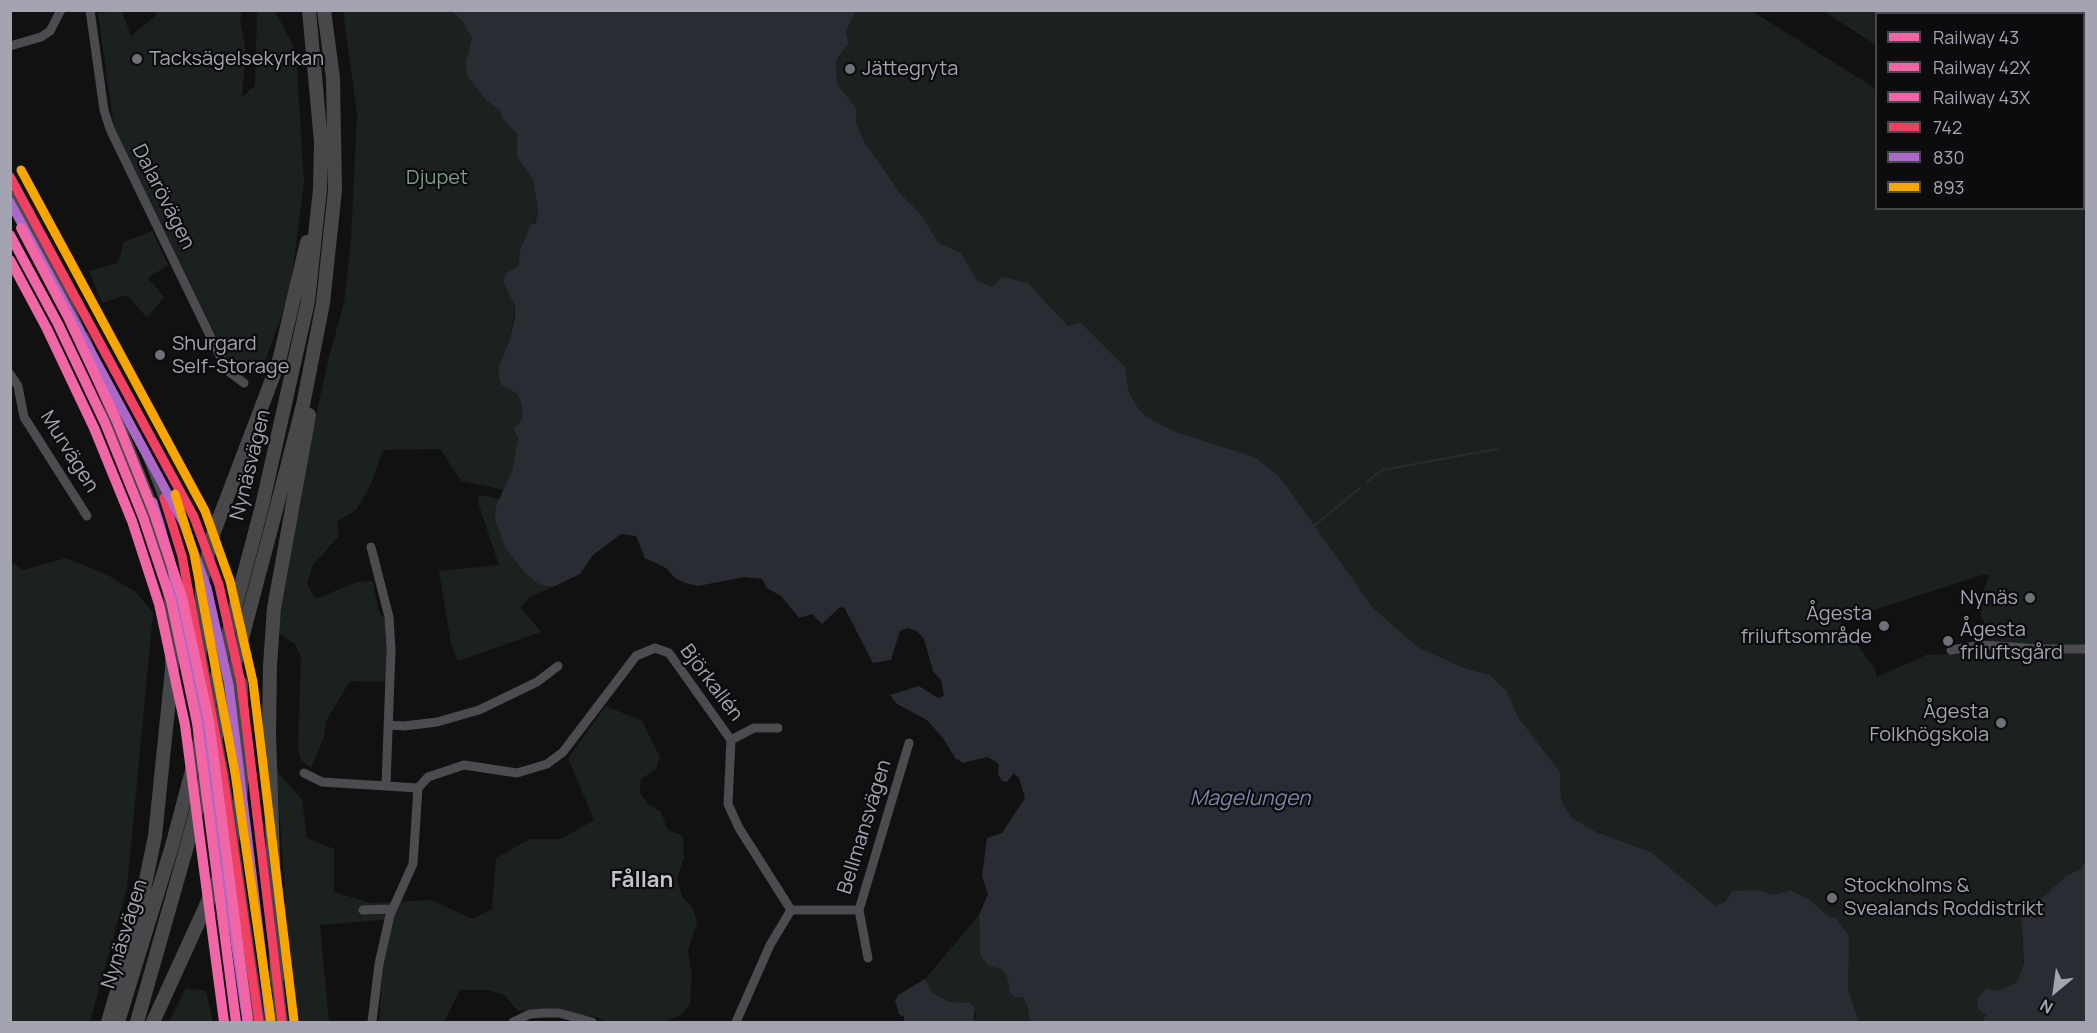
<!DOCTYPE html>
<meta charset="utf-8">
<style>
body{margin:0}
#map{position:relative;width:2097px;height:1033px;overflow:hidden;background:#111;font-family:Manrope,sans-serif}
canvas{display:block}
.frame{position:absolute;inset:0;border:12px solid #a3a3b1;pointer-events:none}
.legend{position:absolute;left:1875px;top:12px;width:210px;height:198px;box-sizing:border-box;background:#0c0b0d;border:2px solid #48484f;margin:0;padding:8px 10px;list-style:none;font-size:18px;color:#a3a3b1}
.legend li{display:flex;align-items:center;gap:12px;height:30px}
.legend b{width:30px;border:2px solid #48484f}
.north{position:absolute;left:2025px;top:961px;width:60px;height:60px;-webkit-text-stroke:4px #0c0b0d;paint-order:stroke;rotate:209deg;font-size:16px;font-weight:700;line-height:24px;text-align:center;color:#a3a3b1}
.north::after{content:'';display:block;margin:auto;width:21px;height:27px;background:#a3a3b1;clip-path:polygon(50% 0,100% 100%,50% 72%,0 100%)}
</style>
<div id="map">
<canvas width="2097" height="1033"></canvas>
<div class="frame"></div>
<ul class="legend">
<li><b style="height:8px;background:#f166a7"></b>Railway 43</li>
<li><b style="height:8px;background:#f166a7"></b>Railway 42X</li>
<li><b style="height:8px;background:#f166a7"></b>Railway 43X</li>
<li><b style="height:8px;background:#f24062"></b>742</li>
<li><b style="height:8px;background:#ac68c9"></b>830</li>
<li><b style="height:8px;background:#f7a600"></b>893</li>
</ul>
<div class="north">N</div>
</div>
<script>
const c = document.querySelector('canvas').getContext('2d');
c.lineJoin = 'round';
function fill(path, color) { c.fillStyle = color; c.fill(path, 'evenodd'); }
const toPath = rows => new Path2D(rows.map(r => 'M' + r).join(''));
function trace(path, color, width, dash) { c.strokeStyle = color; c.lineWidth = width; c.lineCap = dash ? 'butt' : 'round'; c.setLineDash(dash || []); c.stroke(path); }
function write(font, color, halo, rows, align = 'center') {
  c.font = font + ' Manrope,sans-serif'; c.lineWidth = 4.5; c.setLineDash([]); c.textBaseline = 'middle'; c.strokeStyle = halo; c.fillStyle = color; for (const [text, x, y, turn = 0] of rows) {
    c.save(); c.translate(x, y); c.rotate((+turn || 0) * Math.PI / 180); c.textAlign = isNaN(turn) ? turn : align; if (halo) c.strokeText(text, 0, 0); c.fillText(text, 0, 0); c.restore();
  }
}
fill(toPath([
 [122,11,131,36,156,15,156,11,242,11,240,20,246,50,242,97,255,86,257,11,275,11,296,51,304,183,290,292,260,375,231,366,114,128,98,13],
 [343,11,452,11,462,21,472,38,466,62,486,100,500,111,502,120,517,134,517,157,533,179,538,211,534,224,531,225,520,250,518,266,506,273,503,281,515,307,510,339,499,366,501,385,516,393,521,402,523,417,517,423,517,446,512,471,505,490,461,481,440,449,383,450,371,484,357,509,337,522,339,536,313,565,307,584,315,599,357,582,373,581,378,609,385,620,387,682,350,681,326,721,324,737,311,768,301,760,298,749,301,658,296,645,278,633,287,548,329,357,344,303,351,240,357,114],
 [856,11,1752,11,1876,89,1876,208,2084,208,2084,14,1876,14,1876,45,1823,11,2086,11,2086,857,2082,868,2067,875,2043,897,2025,903,2022,936,2024,963,2017,982,1998,991,1986,989,1977,1000,1986,1015,1982,1022,1859,1022,1848,989,1848,936,1810,900,1791,890,1773,895,1759,890,1715,905,1651,852,1596,832,1571,817,1561,799,1560,772,1518,717,1507,691,1490,675,1464,668,1418,647,1374,609,1280,477,1255,457,1176,432,1154,421,1140,411,1129,393,1125,367,1080,322,1068,326,1028,283,992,287,977,280,961,253,938,242,920,213,900,193,864,141,856,123,856,108,837,84,836,60,849,44,846,31],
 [1982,575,1989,575,1983,592,1981,617,1989,632,1988,652,1926,655,1877,677,1875,669,1840,621],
 [152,231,168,265,148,278,164,297,147,318,127,295,102,303,89,271,118,263,124,242],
 [479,495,500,499,496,506,540,585,553,587,527,599,521,608,541,632,458,661,451,644,439,571,499,565,478,502],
 [66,558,104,573,136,592,153,613,127,888,90,1022,11,1022,11,564,13,562,23,570],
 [606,706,642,721,660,757,656,769,641,779,640,793,648,804,661,812,668,830,683,836,684,857,677,879,682,896,693,908,697,922,688,951,692,976,690,1004,682,1014,663,1022,607,1022,595,1017,540,1009,518,1011,503,994,486,990,460,990,444,1022,379,1022,383,965,393,919,320,925,329,1022,290,1022,285,890,276,770,302,800,307,838,334,849,334,892,371,903,431,900,473,919,492,909,496,858,530,839,561,839,594,820,568,758],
 [979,915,980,955,1002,969,1008,980,1009,992,1023,997,1027,1005,1030,1022,974,1022,976,1014,964,1004,950,1002,933,993,925,979],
 [186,988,206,991,213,1022,169,1022]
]), '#1b211e');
fill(toPath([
 [452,11,856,11,846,31,849,44,836,60,837,84,856,108,856,123,864,141,900,193,920,213,938,242,961,253,977,280,992,287,1002,277,1028,283,1068,326,1080,322,1125,367,1129,393,1140,411,1154,421,1176,432,1255,457,1280,477,1374,609,1418,647,1464,668,1490,675,1507,691,1518,717,1560,772,1561,799,1571,817,1596,832,1651,852,1715,905,1725,902,1733,891,1759,890,1773,895,1791,890,1810,900,1830,918,1836,918,1849,936,1848,989,1859,1022,1030,1022,1027,1005,1023,997,1015,997,1009,992,1008,980,1002,969,989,966,980,955,979,915,988,894,982,876,987,838,1002,833,1025,798,1019,778,1014,773,1007,782,1002,781,998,774,999,765,995,761,987,757,963,763,955,758,943,738,927,720,897,704,890,695,919,686,938,698,944,696,941,680,933,671,924,639,917,631,907,628,900,631,891,660,873,663,844,607,839,608,822,624,812,614,799,618,781,596,767,588,762,579,744,577,698,586,685,583,675,578,666,568,645,558,636,536,621,534,593,555,580,574,553,587,540,585,526,574,506,549,495,520,496,506,512,471,518,438,514,429,523,417,521,402,516,393,501,385,499,377,499,366,510,339,515,316,515,307,503,281,506,273,518,266,520,250,531,224,535,224,538,211,533,179,517,157,517,134,502,119,500,111,486,100,467,76,466,62,472,38,462,21],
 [2086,857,2086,1022,1982,1022,1986,1015,1978,1009,1977,1000,1986,988,1998,991,2017,982,2024,963,2021,911,2025,903,2043,897,2067,875,2082,868],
 [925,979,933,993,950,1002,969,1003,974,1006,974,1022,904,1022,904,1017,899,1014,895,1000,898,995]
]), '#2a2c34');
trace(toPath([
 [1367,482,1382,470,1497,449],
 [1315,525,1360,488]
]), '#2a2c34', 2);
trace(toPath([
 [90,10,104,110,110,129,218,352,228,371,244,383],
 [10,46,41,37,50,31,61,10],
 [10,176,194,517,219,585,235,658],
 [10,196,65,296,85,340],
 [10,374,18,386,24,417,87,516],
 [107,382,146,454,167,507,182,556,196,638],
 [371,547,389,617,391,650,386,785],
 [1951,650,1982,645,2041,649,2086,649],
 [388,725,404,726,437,722,479,710,537,682,558,666],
 [247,731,269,911],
 [731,740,754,728,778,728],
 [304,773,322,782,418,788],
 [418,788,428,777,464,765,517,773,547,764,563,752,636,656,655,648,669,653,731,740,728,804,739,828,791,910,770,945,736,1022],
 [363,910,392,909],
 [791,910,859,910],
 [868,958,859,910,909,743],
 [372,1022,379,964,390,915,413,864,418,788],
 [513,1022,530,1014,544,1013,559,1013,592,1022]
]), '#4b4b50', 9);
trace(toPath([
 [200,653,223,775,259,1022],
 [277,980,282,1022]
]), '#48484b', 12);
trace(toPath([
 [83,338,157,521,167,564,172,613,172,670,155,836,138,919,108,1022],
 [200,653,202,582,212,537,279,361,307,242],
 [277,980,269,734,270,666,274,608,309,415],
 [118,1022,172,846,262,506,308,301,320,189,321,142,309,10],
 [137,1022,187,846,276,510,303,405,323,303,335,190,333,78,324,10],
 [153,1022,224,866,232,841,240,803,242,768,241,683]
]), '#48484b', 14);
trace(toPath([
 [10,177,194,517,219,585,241,683,282,1022],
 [164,498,182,556,223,775,259,1022]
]), '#f24062', 9);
trace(toPath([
 [10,202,183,522,207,588,229,685,270,1022],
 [153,502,170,559,211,777,247,1022]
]), '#ac68c9', 9);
trace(toPath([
 [21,170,205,511,230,581,253,682,294,1021],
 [175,494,194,554,235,773,271,1020]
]), '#f7a600', 9);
trace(toPath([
 [10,235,58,324,105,423,143,517,171,601,197,723,236,1022]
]), '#f166a7', 10);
trace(toPath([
 [10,260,47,329,94,428,132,521,159,604,185,725,224,1022]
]), '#f166a7', 10);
trace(toPath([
 [21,228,69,319,116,419,154,513,182,597,209,721,248,1020]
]), '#f166a7', 10);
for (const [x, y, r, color] of [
 [137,59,6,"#707079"],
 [850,69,6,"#707079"],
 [160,355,6,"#707079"],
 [2030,598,6,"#707079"],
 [1884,626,6,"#707079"],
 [1948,641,6,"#707079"],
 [2001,723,6,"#707079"],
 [1832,898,6,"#707079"]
]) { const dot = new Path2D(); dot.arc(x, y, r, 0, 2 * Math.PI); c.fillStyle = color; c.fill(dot); trace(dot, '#0c0b0d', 2); }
write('20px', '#a3a3b1', '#0c0b0d', [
 ["Tacksägelsekyrkan",149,59],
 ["Jättegryta",862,69],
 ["Shurgard",172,344],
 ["Self-Storage",172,367],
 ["Nynäs",2018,598,"right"],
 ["Ågesta",1872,614,"right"],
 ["friluftsområde",1872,637,"right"],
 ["Ågesta",1960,630],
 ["friluftsgård",1960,653],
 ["Ågesta",1989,712,"right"],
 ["Folkhögskola",1989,735,"right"],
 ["Stockholms &",1844,886],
 ["Svealands Roddistrikt",1844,909]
], 'left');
write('20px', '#7b9b86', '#0c0b0d', [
 ["Djupet",437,178]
]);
write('20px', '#a3a3b1', '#0c0b0d', [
 ["Dalarövägen",163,197,63],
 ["Murvägen",69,452,58],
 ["Nynäsvägen",251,465,-76],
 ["Björkallén",711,683,53],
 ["Bellmansvägen",865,827,-73],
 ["Nynäsvägen",125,934,-73]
]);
write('italic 21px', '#7c87aa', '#0c0b0d', [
 ["Magelungen",1250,799]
]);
write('bold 22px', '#c3c3ce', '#0c0b0d', [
 ["Fållan",642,881]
]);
</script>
